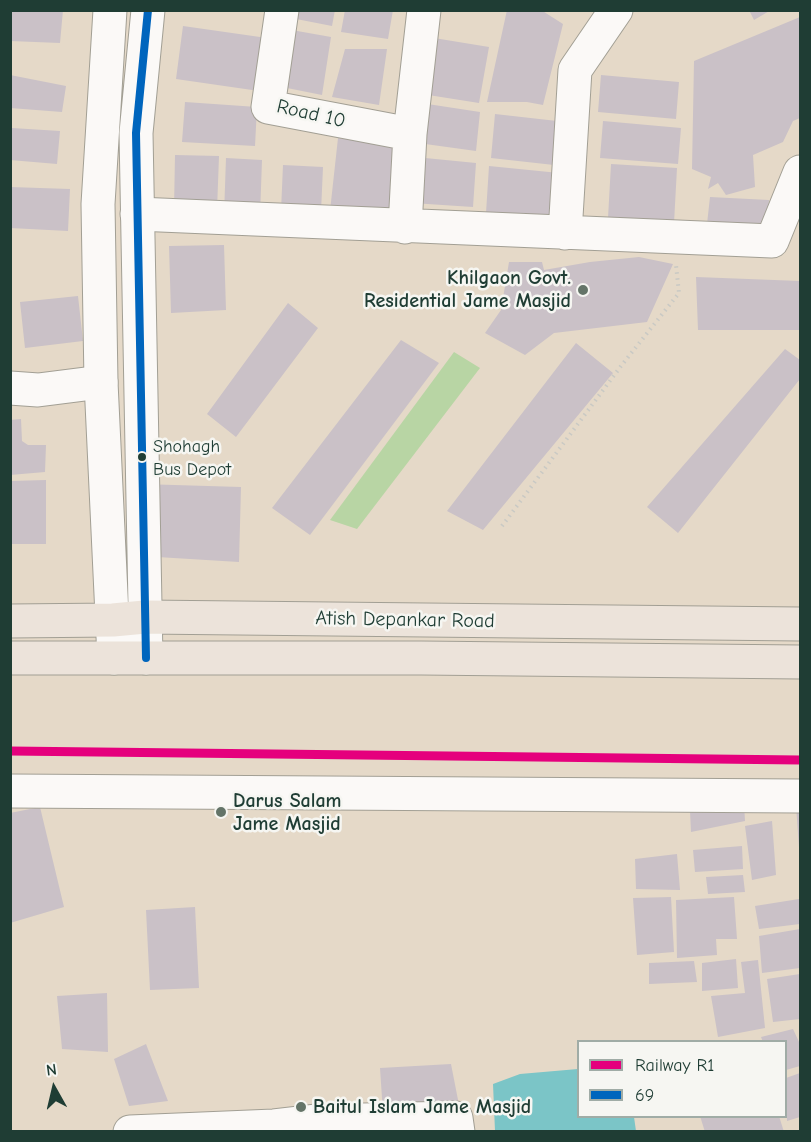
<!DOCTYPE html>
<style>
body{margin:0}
#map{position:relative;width:811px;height:1142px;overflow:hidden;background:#e5d9c8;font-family:"Comic Neue",sans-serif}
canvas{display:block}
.frame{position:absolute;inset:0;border:12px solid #1f3d34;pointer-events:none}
.legend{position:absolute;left:577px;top:1040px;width:210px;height:78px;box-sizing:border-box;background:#f6f6f2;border:2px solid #a0aca6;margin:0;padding:8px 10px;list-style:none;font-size:18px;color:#1f3d34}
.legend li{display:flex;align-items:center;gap:12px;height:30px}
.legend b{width:30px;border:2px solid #a0aca6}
.north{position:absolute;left:24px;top:1058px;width:60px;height:60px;-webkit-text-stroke:4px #f6f6f2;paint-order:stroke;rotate:352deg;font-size:16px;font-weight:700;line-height:24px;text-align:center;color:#1f3d34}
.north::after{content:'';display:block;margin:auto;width:21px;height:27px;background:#1f3d34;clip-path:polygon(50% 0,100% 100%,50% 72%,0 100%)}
</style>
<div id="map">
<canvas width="811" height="1142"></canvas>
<div class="frame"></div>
<ul class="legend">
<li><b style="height:8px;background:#e5007d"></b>Railway R1</li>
<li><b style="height:8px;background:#0065bd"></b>69</li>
</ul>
<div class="north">N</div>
</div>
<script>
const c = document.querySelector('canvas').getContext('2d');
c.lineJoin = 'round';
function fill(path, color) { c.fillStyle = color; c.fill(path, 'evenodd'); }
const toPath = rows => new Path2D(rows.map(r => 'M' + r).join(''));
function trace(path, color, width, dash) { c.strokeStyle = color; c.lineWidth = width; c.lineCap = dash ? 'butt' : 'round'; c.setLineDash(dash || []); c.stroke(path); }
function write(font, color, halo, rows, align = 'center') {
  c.font = font + ' "Comic Neue",sans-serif'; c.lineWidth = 5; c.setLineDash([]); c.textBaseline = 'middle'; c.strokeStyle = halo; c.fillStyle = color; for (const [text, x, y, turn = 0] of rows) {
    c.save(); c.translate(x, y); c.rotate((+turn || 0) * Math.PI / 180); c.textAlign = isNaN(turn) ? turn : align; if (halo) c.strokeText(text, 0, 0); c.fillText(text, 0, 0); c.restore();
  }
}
fill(toPath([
 [454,352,480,368,357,529,330,520]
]), '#b8d5a4');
fill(toPath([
 [578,1069,578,1116,634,1117,636,1131,495,1131,493,1084,520,1074]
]), '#7bc5c7');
fill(toPath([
 [10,10,63,10,60,43,10,41],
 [288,10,335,10,332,26,286,17],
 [345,10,393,10,388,39,341,32],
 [507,10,541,10,563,24,543,105,527,102,487,102],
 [749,10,771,10,754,20],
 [800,17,800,118,793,121,783,142,753,155,755,187,726,195,718,183,708,189,711,177,692,169,694,61],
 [183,26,267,38,259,91,176,79],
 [286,29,331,37,322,95,277,86],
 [428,37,489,47,479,103,422,94],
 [345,49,387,49,379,105,332,97],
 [10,75,66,86,62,112,10,108],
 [601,75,679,82,676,119,598,112],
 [185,102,257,107,255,146,182,142],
 [421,103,480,112,476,151,418,143],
 [495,114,557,121,554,165,491,158],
 [603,121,681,128,678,164,600,158],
 [12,128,60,131,57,164,10,160],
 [338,138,396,145,388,218,330,211],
 [175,155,219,156,217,210,174,209],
 [415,157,476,163,473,207,412,203],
 [226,158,262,160,260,216,224,215],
 [611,164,677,168,674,223,608,218],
 [283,165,323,167,321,212,281,211],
 [489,166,559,173,556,221,486,213],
 [10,187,70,189,68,231,10,228],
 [710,197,769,200,767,226,707,224],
 [224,245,226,310,171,313,169,246],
 [639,257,673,264,647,322,554,333,525,355,485,333,501,310,509,262,542,262,544,270,590,262],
 [696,277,800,281,800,330,698,330],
 [78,296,83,341,25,348,20,302],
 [288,303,318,328,236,437,207,414],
 [401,340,439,363,310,535,272,508],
 [576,343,613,373,483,530,447,511],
 [785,349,800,360,800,379,678,533,647,507],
 [21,419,22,441,28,445,46,445,45,472,10,475,10,420],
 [46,480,46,544,10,544,10,481],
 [141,484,241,487,239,562,141,556],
 [744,803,745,821,691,832,690,811],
 [796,806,800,806,800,847,799,847],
 [40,807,64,907,10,923,10,813],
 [772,821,776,875,752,880,745,826],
 [742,846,743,869,695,872,693,850],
 [677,854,680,890,636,889,635,859],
 [743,875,745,892,708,894,706,877],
 [671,897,674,952,637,955,633,898],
 [734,897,737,939,716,939,717,955,677,958,676,900],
 [799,899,800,924,759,929,755,906],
 [195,907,199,988,150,990,146,910],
 [800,929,800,968,762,973,759,936],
 [736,959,738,988,702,991,702,963],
 [758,960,765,1028,718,1037,711,996,745,993,741,962],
 [694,961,697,982,649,984,649,963],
 [800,974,800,1019,773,1022,767,979],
 [107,993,108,1052,62,1049,57,996],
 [793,1029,800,1044,800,1066,786,1070,786,1042,763,1042,761,1037],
 [146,1044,168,1101,129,1106,114,1059],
 [451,1064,459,1105,383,1113,380,1068],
 [800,1073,800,1117,787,1121,786,1078],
 [700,1116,779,1116,784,1132,705,1132]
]), '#cac1c7');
const minor = toPath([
 [282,10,268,107,410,134],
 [137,214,772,241,800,172],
 [405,227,410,134,424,10],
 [565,233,575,70,616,10],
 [10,388,38,390,101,382],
 [10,791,800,796],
 [130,1132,274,1126,317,1121,456,1118,458,1132]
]);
const tertiary = toPath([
 [110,10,98,204,101,382,114,658],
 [146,658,136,133,148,10]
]);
const primary = toPath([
 [10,621,113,620,145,617,800,624],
 [10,658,421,658,800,662]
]);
trace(minor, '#a29f94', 35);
trace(tertiary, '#a29f94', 35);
trace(primary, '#a29f94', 35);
trace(toPath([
 [502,526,621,366,679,293,676,265]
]), '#c9c9c4', 4, [1.5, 4.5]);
trace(minor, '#fbf9f7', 33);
trace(tertiary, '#fbf9f7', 33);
trace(primary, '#ece3da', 33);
trace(toPath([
 [146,658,136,133,148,10]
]), '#0065bd', 8);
trace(toPath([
 [10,751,800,760]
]), '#e5007d', 9);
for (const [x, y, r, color] of [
 [583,290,6,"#647468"],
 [142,457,5,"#1f3d34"],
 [221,812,6,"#647468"],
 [301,1107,6,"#647468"]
]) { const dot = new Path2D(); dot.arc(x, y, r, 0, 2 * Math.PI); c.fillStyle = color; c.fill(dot); trace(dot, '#f6f6f2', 2); }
write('18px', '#1f3d34', '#f6f6f2', [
 ["Shohagh",153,447],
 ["Bus Depot",153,470]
], 'left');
write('20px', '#1f3d34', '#f6f6f2', [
 ["Road 10",311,114,13],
 ["Atish Depankar Road",405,620,1]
]);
write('bold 20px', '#1f3d34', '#f6f6f2', [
 ["Khilgaon Govt.",571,278,"right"],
 ["Residential Jame Masjid",571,301,"right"],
 ["Darus Salam",233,801],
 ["Jame Masjid",233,824],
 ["Baitul Islam Jame Masjid",313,1107]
], 'left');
</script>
